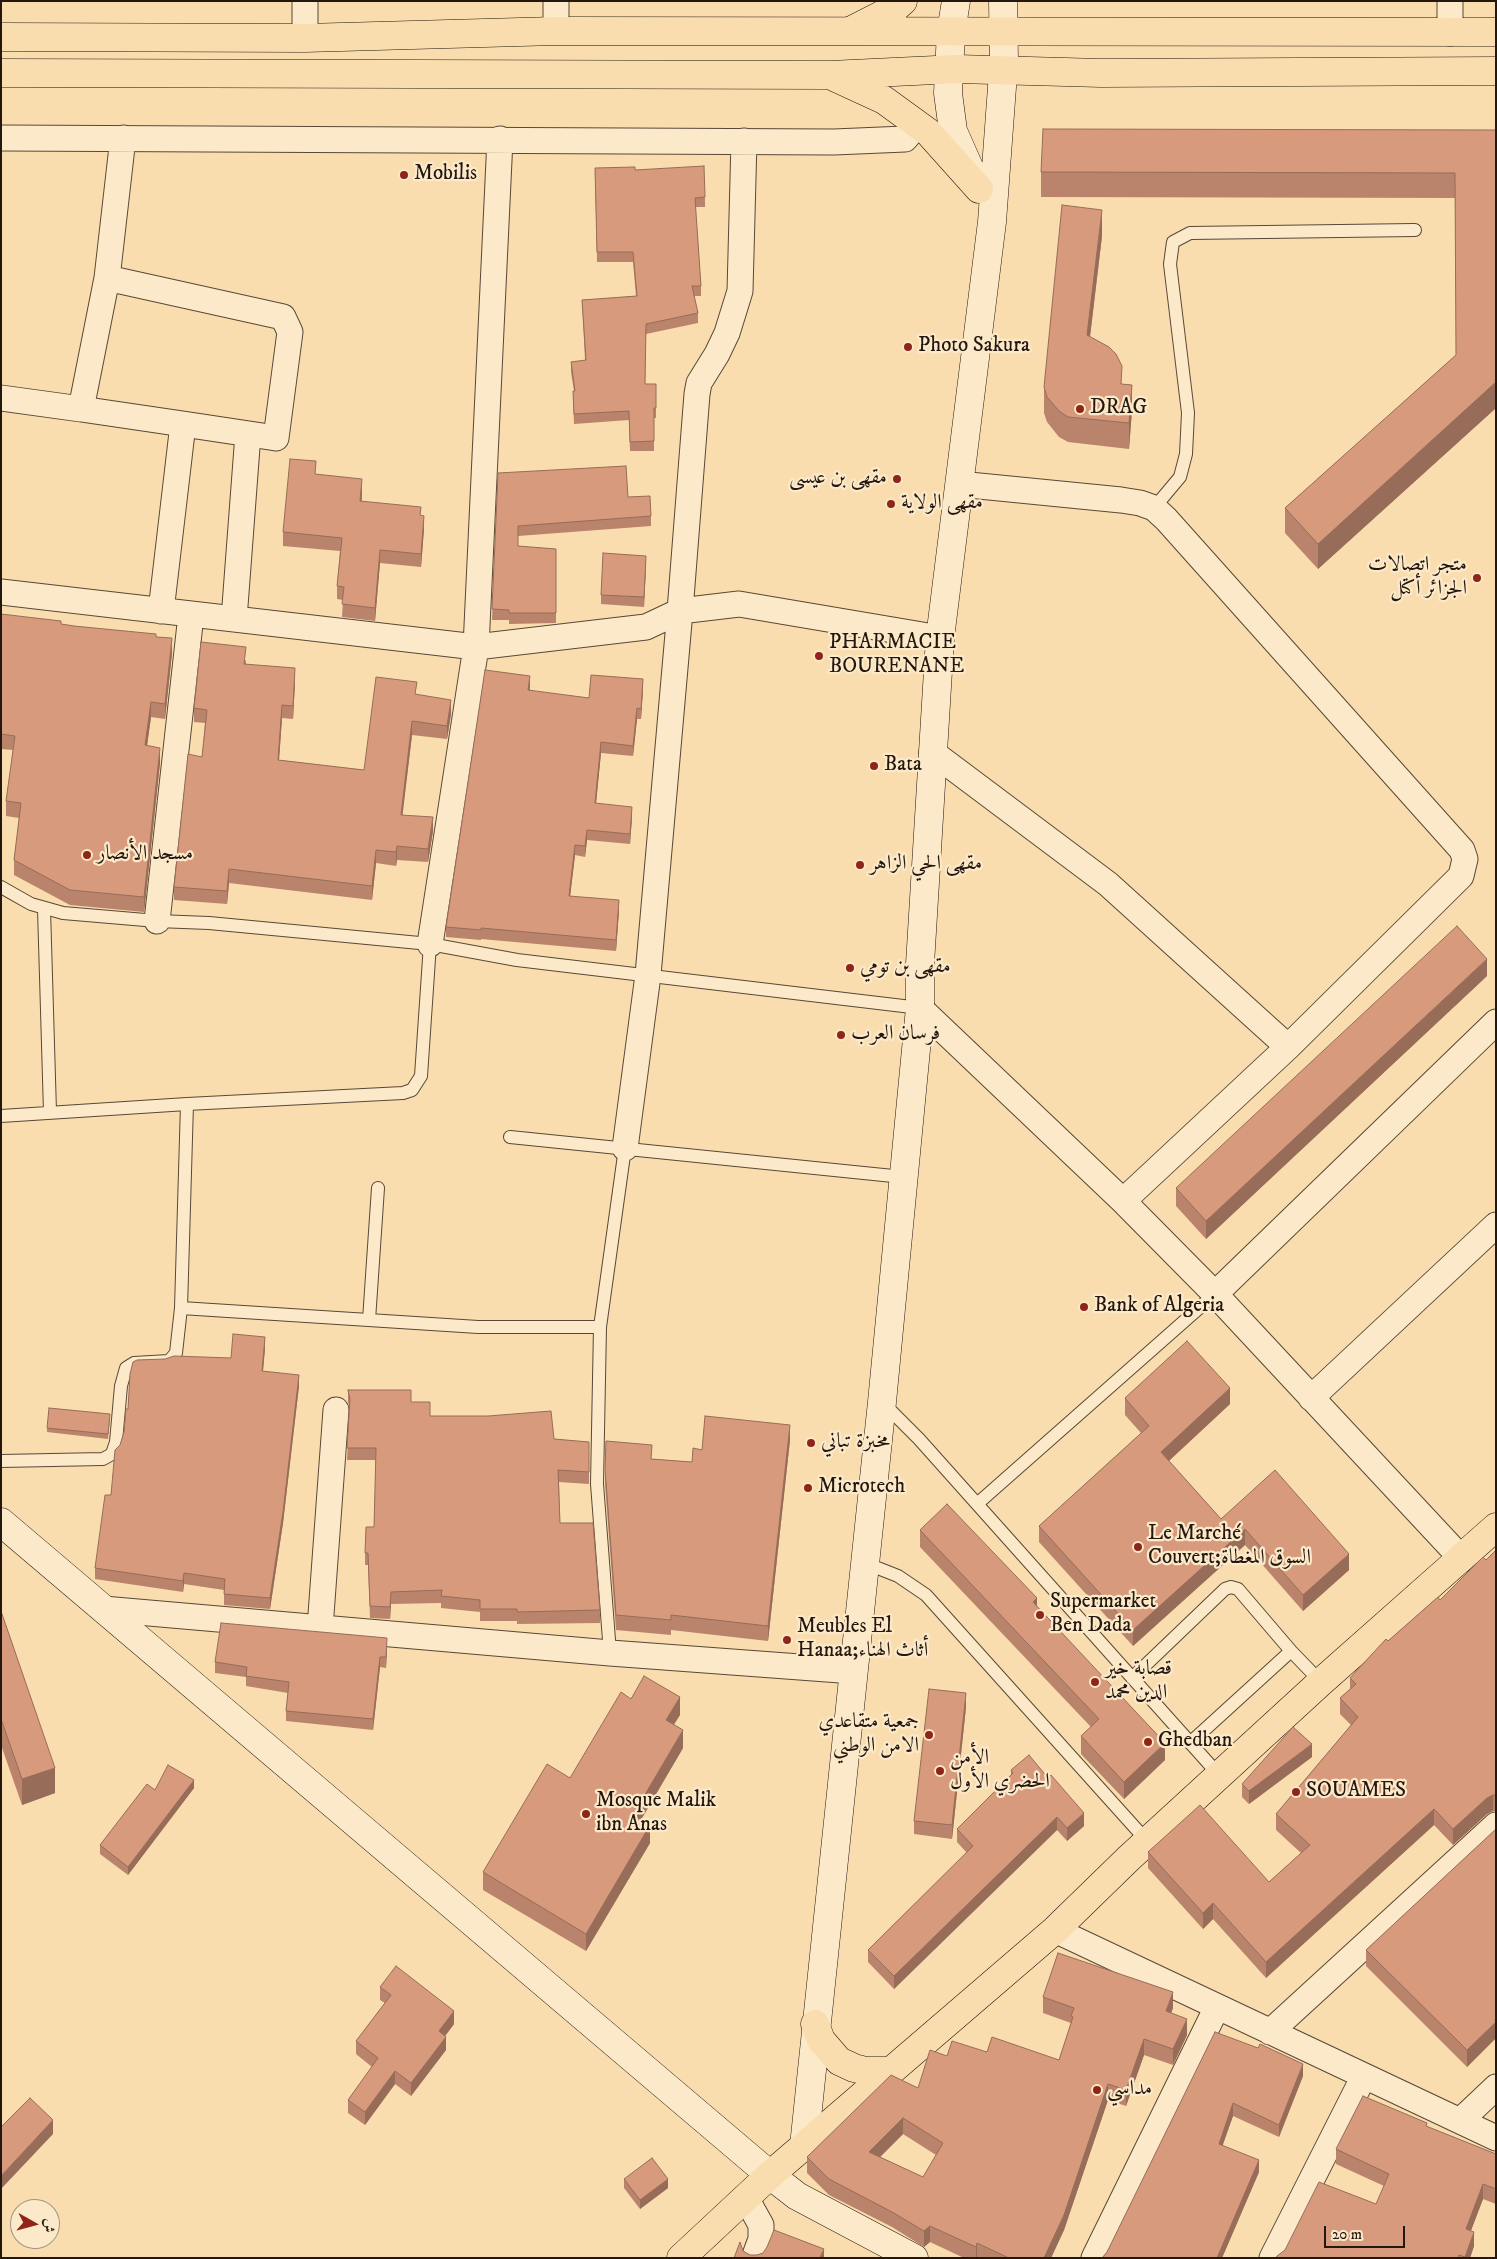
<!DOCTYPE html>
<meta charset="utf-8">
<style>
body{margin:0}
#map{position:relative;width:1497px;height:2259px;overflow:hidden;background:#f9ddae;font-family:"IM FELL DW Pica",Amiri,serif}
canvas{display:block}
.frame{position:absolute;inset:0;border:2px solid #24170e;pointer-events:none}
.north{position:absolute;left:10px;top:2199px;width:50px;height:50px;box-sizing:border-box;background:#fbe9ca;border:1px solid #a5957f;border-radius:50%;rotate:97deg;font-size:14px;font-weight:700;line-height:20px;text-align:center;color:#24170e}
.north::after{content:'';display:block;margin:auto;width:18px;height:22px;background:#8f2418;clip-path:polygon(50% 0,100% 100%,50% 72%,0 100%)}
.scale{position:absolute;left:1324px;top:2226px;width:81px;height:22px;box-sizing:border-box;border:2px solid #24170e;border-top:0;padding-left:6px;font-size:15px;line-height:18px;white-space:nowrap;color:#24170e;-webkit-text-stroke:4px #fbe9ca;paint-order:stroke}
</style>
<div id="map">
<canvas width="1497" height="2259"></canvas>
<div class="frame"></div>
<div class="north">ش</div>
<div class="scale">20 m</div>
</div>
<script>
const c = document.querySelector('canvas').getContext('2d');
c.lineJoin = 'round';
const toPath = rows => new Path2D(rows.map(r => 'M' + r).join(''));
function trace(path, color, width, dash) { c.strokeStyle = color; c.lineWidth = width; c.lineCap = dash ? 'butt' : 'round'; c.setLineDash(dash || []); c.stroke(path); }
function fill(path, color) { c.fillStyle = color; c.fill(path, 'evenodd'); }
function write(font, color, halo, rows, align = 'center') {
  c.font = font + ' "IM FELL DW Pica",Amiri,serif'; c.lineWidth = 4.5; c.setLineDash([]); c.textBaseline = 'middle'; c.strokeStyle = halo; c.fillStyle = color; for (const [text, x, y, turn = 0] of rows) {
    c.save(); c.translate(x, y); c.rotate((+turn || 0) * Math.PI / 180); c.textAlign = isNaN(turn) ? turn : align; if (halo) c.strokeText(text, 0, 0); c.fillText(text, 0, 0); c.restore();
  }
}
const lane = toPath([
 [1154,508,1180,477,1186,454,1188,413,1170,264,1173,242,1190,233,1415,230],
 [1,887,31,904,63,913,157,921,209,923,430,944,517,960,920,1008],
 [44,909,50,1112],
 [187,1104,403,1093,412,1090,421,1076,430,944],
 [1,1116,187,1104,181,1308,176,1353,169,1361,134,1363,126,1368,121,1386,116,1442,112,1454,103,1459,1,1461],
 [510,1137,903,1177],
 [181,1308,478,1327,600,1327],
 [369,1320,378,1188],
 [884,1404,919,1439,1219,1775],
 [977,1504,1215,1294],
 [865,1563,898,1576,926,1595,1147,1841],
 [610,1653,597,1484,600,1327,625,1148],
 [1132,1678,1225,1589,1231,1587,1238,1589,1291,1651,1321,1682],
 [1190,1743,1291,1651]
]);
const street = toPath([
 [556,31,556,1],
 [1450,33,1450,1],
 [305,38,305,1],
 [1,138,834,142,905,139,917,125],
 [107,278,283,317,290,332,276,438,183,424],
 [1,398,81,409,107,278,123,138],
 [81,409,183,424,161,611],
 [959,484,1121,500,1140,503,1154,508,1166,519,1462,850,1465,859,1461,876,1288,1047,1123,1201],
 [1,592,476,647,646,627,680,611,739,604,940,638],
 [234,619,248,434],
 [932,752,1108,884,1288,1047],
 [157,921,191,615],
 [430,944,476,647,500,139],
 [920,1008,1123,1201,1215,1294,1462,1559],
 [625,1148,648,975,680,611,697,394,699,383,717,354,727,333,740,291,744,141],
 [1215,1294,1496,1022],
 [1311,1398,1496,1225],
 [103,1609,610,1653,854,1671],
 [320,1628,336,1410],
 [1055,1930,1496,2138],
 [1270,2032,1496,1825],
 [1460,2121,1496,2087],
 [746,2198,761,2225,761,2239,754,2258],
 [1094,2258,1217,2007],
 [1272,2258,1364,2076]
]);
const secondary = toPath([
 [956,1,951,32,948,93,953,131,976,183],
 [1,1522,770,2175,797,2196,914,2258],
 [804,2146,882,1402,920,1008,920,964,940,638,992,222,1004,60,1003,1]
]);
const primary = toPath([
 [852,30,895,8,903,1],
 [1,37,305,38,556,31,1496,32],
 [1,73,830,75,957,69,1101,73,1496,71],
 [834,77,884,100,928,132,979,189],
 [815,2024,821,2040,839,2061,854,2068,866,2071,889,2071],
 [681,2258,770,2175,1055,1930,1129,1858,1321,1682,1496,1527]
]);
trace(lane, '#594836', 14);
trace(street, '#594836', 27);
trace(secondary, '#24170e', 29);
trace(primary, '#24170e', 29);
trace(lane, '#fbe9ca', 12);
trace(street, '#fbe9ca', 25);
trace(secondary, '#fbe9ca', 28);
trace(primary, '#f9ddae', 28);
fill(toPath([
 [1496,130,1496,408,1318,569,1285,533,1285,508,1456,355,1455,198,1041,197,1041,172],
 [595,168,635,170,705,197,705,207,695,207,701,286,701,296,694,296,698,313,698,323,646,334,645,384,656,384,656,418,654,418,654,451,630,451,629,420,574,424,573,401,573,391,574,391,571,372,571,362,585,360,582,300,636,296,633,262,597,262],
 [1102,236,1090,337,1122,384,1132,410,1129,449,1068,442,1059,437,1047,422,1044,413,1044,387],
 [498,473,628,497,651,516,651,526,518,536,518,546,556,549,556,623,509,624,509,620,492,620],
 [316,474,362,492,362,501,421,516,424,529,421,567,380,563,375,621,342,617,343,600,337,599,337,586,340,551,283,546,283,532],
 [646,565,644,607,601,604,601,595],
 [1,614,74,626,156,637,172,653,165,719,151,717,147,746,160,763,144,912,70,905,14,875,14,860,19,818,6,816,6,801,13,750,1,749],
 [246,660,246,664,295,682,293,719,282,718,279,760,364,770,417,694,451,714,447,739,412,735,402,815,433,831,428,862,397,860,396,866,376,863,372,900,229,883,227,904,174,900,174,887,202,757,205,723,194,722,194,708],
 [530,687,530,691,589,698,643,689,641,719,637,719,633,756,601,753,596,803,632,817,630,844,587,840,585,857,575,855,570,896,619,911,616,951,481,939,481,940,446,937,446,927],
 [1487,976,1206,1239,1176,1206,1176,1188],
 [265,1348,263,1371,299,1386,283,1523,270,1609,224,1605,224,1590,184,1584,183,1592,95,1579,95,1568,111,1495,120,1445,124,1432,128,1409,231,1358],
 [348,1390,411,1402,430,1416,554,1439,589,1442,589,1484,559,1482,560,1523,600,1610,600,1623,517,1624,517,1621,480,1621,480,1612,441,1608,441,1603,391,1604,390,1619,370,1618,368,1565,365,1565,365,1553,374,1527,376,1460,347,1460,350,1409,348,1402],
 [1125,1398,1230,1404,1169,1461,1221,1519,1349,1570,1303,1611,1245,1545,1133,1646,1039,1542,1039,1526,1141,1433,1125,1415],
 [110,1418,108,1439,47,1432,47,1428],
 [790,1440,768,1641,671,1630,671,1635,616,1630,605,1484,606,1441,652,1459,692,1462,702,1450],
 [920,1530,1037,1607,1165,1760,1124,1799,1081,1754,1081,1736,1091,1727,920,1547],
 [1496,1550,1496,1811,1493,1811,1487,1814,1453,1845,1434,1825,1266,1978,1213,1919,1203,1929,1148,1868,1148,1852,1269,1882,1301,1853,1276,1830,1276,1814,1351,1725,1340,1714,1340,1698,1350,1689,1350,1678,1388,1641,1440,1600,1486,1560],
 [1,1611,55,1793,22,1805,1,1745],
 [387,1648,386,1668,380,1667,373,1730,286,1721,286,1711,288,1693,246,1686,246,1677,215,1673,215,1662],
 [631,1699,680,1715,674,1724,683,1748,641,1820,650,1843,586,1951,483,1890,483,1872,570,1778],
 [966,1707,952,1839,914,1834,914,1821],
 [1312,1757,1249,1804,1242,1797,1242,1784],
 [1011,1770,1084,1826,1067,1841,1057,1830,894,1989,868,1962,868,1950,967,1853,957,1842,957,1829,1011,1775],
 [194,1788,128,1875,100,1854,100,1845,155,1790],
 [1496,1829,1496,2038,1467,2067,1366,1966,1366,1950],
 [380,1987,454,2024,445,2036,446,2050,411,2096,395,2084,365,2125,348,2113,348,2100,372,2067,356,2054,356,2041,385,2003,380,2000],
 [1043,1997,1173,2008,1171,2013,1187,2035,1173,2065,1144,2055,1126,2106,1108,2100,1064,2230,1051,2258,964,2258,930,2242,924,2247,892,2227,829,2195,807,2173,807,2157,918,2088,947,2056,987,2052,1059,2060,1071,2023,1043,2013],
 [903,2134,936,2155,923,2177,880,2157],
 [1258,2048,1303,2076,1279,2137,1233,2116,1222,2145,1259,2172,1222,2258,1102,2258,1107,2252],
 [1427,2127,1496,2154,1496,2204,1483,2199,1471,2230,1474,2246,1470,2258,1276,2258,1376,2204,1384,2186,1336,2164,1336,2149],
 [624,2179,668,2188,640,2209,624,2188]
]), '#ba846c');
fill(toPath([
 [1102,210,1102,236,1087,361,1087,335],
 [1496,382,1496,408,1318,569,1318,544],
 [1132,385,1132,410,1129,449,1129,423],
 [362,479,362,492,360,514,360,501],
 [424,516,424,529,421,567,421,554],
 [380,550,380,563,375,621,375,608],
 [646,556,646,565,644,607,644,597],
 [172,638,172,653,165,719,165,704],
 [295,668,295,682,293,719,293,706],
 [530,676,530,687,528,701,528,690],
 [643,679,643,689,641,719,641,709],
 [451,700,451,714,447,739,447,726],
 [151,702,151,717,145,760,145,745],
 [282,705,282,718,278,774,278,760],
 [637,708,637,719,633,756,633,746],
 [412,721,412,735,401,828,401,815],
 [601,742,601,753,595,814,595,803],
 [160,748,160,763,144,912,144,897],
 [632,807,632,817,630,844,630,834],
 [433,817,433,831,428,862,428,849],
 [587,830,587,840,585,857,585,846],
 [575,845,575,855,569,906,569,896],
 [397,846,397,860,396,866,396,852],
 [376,850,376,863,372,900,372,886],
 [229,869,229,883,227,904,227,891],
 [619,900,619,911,616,951,616,940],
 [1487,959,1487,976,1206,1239,1206,1221],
 [265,1337,265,1348,262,1382,262,1371],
 [299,1375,299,1386,283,1523,270,1609,270,1598],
 [1230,1388,1230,1404,1161,1468,1161,1452],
 [790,1425,790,1440,768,1641,768,1626],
 [1245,1529,1245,1545,1133,1646,1133,1630],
 [1349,1554,1349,1570,1303,1611,1303,1595],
 [184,1573,184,1584,183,1592,183,1581],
 [391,1592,391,1604,390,1619,390,1607],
 [1037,1598,1037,1616,1033,1602],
 [387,1638,387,1648,386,1668,386,1657],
 [380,1657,380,1667,373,1730,373,1719],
 [966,1693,966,1707,952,1839,952,1825],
 [680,1697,680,1715,666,1737,666,1720],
 [683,1730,683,1748,633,1833,633,1815],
 [1165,1743,1165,1760,1124,1799,1124,1782],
 [1312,1744,1312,1757,1249,1804,1249,1791],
 [55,1768,55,1793,22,1805,22,1779],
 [194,1780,194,1788,128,1875,128,1867],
 [1493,1795,1493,1811,1487,1814,1453,1845,1453,1829,1487,1798],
 [1434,1809,1434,1825,1266,1978,1266,1962],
 [1084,1813,1084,1826,1067,1841,1067,1828],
 [1057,1817,1057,1830,894,1989,894,1976],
 [650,1825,650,1843,586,1951,586,1934],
 [1213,1903,1213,1919,1203,1929,1203,1913],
 [1173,1992,1173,2008,1166,2027,1166,2011],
 [454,2011,454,2024,439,2044,439,2031],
 [1187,2019,1187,2035,1173,2065,1173,2049],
 [1496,2022,1496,2038,1467,2067,1467,2050],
 [446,2037,446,2050,411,2096,411,2083],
 [1144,2039,1144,2055,1126,2106,1126,2090],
 [1303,2064,1303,2076,1279,2137,1279,2125],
 [395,2071,395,2084,365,2125,365,2112],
 [1108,2084,1108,2100,1064,2230,1051,2258,1044,2258],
 [1233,2103,1233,2116,1219,2156,1219,2144],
 [903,2118,903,2134,869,2168,869,2152],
 [53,2120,53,2134,1,2189,1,2176],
 [1259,2160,1259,2172,1222,2258,1217,2258],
 [668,2179,668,2188,640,2209,640,2200],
 [1483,2184,1483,2199,1466,2244,1466,2229],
 [930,2226,930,2242,924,2247,924,2231],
 [1474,2232,1474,2246,1470,2258,1465,2258],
 [977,2243,977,2258,976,2258,976,2247],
 [824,2249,824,2258,820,2258]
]), '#976c58');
const building = toPath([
 [1043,129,1496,130,1496,382,1318,544,1285,508,1456,355,1455,173,1041,172,1043,129],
 [704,166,705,197,695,198,701,286,692,286,698,313,646,324,645,384,656,384,656,408,654,408,654,441,630,442,629,411,574,414,573,391,575,391,571,362,586,360,582,300,637,296,633,252,597,252,595,168,635,167,635,170,704,166],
 [1062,205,1102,210,1087,335,1109,347,1116,354,1122,366,1121,384,1132,385,1129,423,1068,417,1059,411,1047,397,1044,387,1062,205],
 [290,459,316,461,315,474,362,479,360,501,421,507,420,515,424,516,421,554,380,550,375,608,342,604,344,587,337,586,342,538,283,532,290,459],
 [626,466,628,497,650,496,651,516,518,526,518,546,556,549,556,613,509,613,509,610,492,609,498,473,626,466],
 [603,553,646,556,644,597,601,595,603,553],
 [1,614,61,621,61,624,74,626,156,634,156,637,172,638,165,704,151,702,145,745,160,748,144,897,70,890,14,860,21,803,6,801,15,736,1,734,1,614],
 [201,642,246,647,244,664,295,668,293,706,282,705,278,760,364,770,376,677,417,682,415,694,451,700,447,726,412,721,401,815,433,817,428,849,397,846,396,852,376,850,372,886,229,869,227,891,174,887,188,754,202,757,207,710,194,708,201,642],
 [485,670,530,676,528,690,589,698,591,675,643,679,641,709,637,708,633,746,601,742,595,803,632,807,630,834,587,830,585,846,575,845,569,896,619,900,616,940,481,928,481,930,446,927,485,670],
 [1457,926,1487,959,1206,1221,1176,1188,1457,926],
 [233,1334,265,1337,262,1371,299,1375,283,1512,270,1598,224,1594,225,1579,184,1573,183,1581,95,1568,105,1495,111,1495,115,1450,120,1445,124,1432,126,1409,128,1409,130,1374,133,1362,137,1360,165,1359,174,1356,231,1358,233,1334],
 [1187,1341,1230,1388,1161,1452,1221,1519,1275,1470,1349,1554,1303,1595,1245,1529,1133,1630,1039,1526,1149,1426,1125,1398,1187,1341],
 [348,1390,411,1390,411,1402,430,1402,430,1416,488,1416,551,1411,554,1439,589,1442,589,1472,558,1470,560,1523,593,1523,600,1610,517,1612,517,1609,480,1609,480,1600,441,1596,442,1590,391,1592,390,1607,370,1606,368,1553,365,1553,366,1527,374,1527,376,1448,347,1448,350,1399,348,1390],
 [49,1408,110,1414,108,1434,47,1428,49,1408],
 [705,1416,790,1425,768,1626,671,1615,671,1620,616,1615,605,1469,606,1441,652,1445,651,1459,692,1462,693,1448,702,1450,705,1416],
 [947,1504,1037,1598,1033,1602,1165,1743,1124,1782,1081,1736,1099,1719,920,1530,947,1504],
 [1496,1550,1496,1795,1493,1795,1487,1798,1453,1829,1434,1809,1266,1962,1213,1903,1203,1913,1148,1852,1200,1805,1269,1882,1310,1845,1276,1814,1358,1717,1340,1698,1356,1684,1350,1678,1386,1639,1388,1641,1438,1597,1440,1600,1483,1557,1486,1560,1496,1550],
 [1,1611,55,1768,22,1779,1,1719,1,1611],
 [221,1623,387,1638,386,1657,380,1657,373,1719,286,1711,289,1682,246,1676,247,1667,215,1662,221,1623],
 [644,1676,680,1697,666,1720,683,1730,633,1815,650,1825,586,1934,483,1872,547,1764,570,1778,621,1692,631,1699,644,1676],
 [929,1689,966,1693,952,1825,914,1821,929,1689],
 [1293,1727,1312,1744,1249,1791,1242,1784,1293,1727],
 [1029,1755,1048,1778,1051,1775,1084,1813,1067,1828,1057,1817,894,1976,868,1950,973,1846,957,1829,1013,1773,1011,1770,1029,1755],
 [168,1765,194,1780,128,1867,100,1845,147,1784,155,1790,168,1765],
 [1496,1829,1496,2022,1467,2050,1366,1950,1496,1829],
 [1058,1953,1173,1992,1166,2011,1187,2019,1173,2049,1144,2039,1126,2090,1108,2084,1064,2215,1044,2258,1009,2258,977,2243,976,2247,930,2226,924,2231,892,2212,829,2179,807,2157,891,2075,918,2088,930,2050,947,2056,952,2041,987,2052,992,2037,1059,2060,1073,2017,1071,2016,1074,2008,1043,1997,1058,1953],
 [903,2118,943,2143,923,2177,869,2152,903,2118],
 [396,1966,454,2011,439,2031,446,2037,411,2083,395,2071,365,2112,348,2100,378,2058,356,2041,391,1995,380,1987,396,1966],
 [1215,2032,1258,2048,1260,2044,1303,2064,1279,2125,1233,2103,1219,2144,1259,2160,1217,2258,1102,2258,1107,2252,1215,2032],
 [1363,2096,1427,2123,1426,2126,1496,2154,1496,2189,1483,2184,1466,2229,1474,2232,1465,2257,1459,2255,1458,2258,1276,2258,1277,2256,1285,2250,1319,2182,1376,2204,1389,2174,1336,2149,1363,2096],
 [30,2098,53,2120,1,2176,1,2127,30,2098],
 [652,2158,668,2179,640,2200,624,2179,652,2158],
 [774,2230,824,2249,820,2257,822,2258,734,2258,740,2242,743,2251,750,2255,757,2255,763,2253,767,2247,774,2230]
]);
fill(building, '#d89a7d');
trace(building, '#976c58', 1);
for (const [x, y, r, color] of [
 [404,175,5,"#8f2418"],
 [908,347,5,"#8f2418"],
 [1080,409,5,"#8f2418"],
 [897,479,5,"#8f2418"],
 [891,504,5,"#8f2418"],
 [1477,578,5,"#8f2418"],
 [819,656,5,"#8f2418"],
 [874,766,5,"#8f2418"],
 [87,855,5,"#8f2418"],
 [860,865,5,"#8f2418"],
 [850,968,5,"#8f2418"],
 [841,1035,5,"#8f2418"],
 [1084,1307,5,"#8f2418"],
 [811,1443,5,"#8f2418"],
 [808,1488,5,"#8f2418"],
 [1138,1547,5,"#8f2418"],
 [1040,1615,5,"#8f2418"],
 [787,1640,5,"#8f2418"],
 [1095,1682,5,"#8f2418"],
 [929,1735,5,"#8f2418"],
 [1148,1742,5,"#8f2418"],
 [940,1771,5,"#8f2418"],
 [1296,1792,5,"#8f2418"],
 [586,1814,5,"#8f2418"],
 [1097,2090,5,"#8f2418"]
]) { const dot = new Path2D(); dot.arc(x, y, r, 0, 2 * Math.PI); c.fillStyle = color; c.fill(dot); trace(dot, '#fbe9ca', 2); }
write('21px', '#24170e', '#fbe9ca', [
 ["Mobilis",414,175],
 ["Photo Sakura",918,347],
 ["DRAG",1090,409],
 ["مقهى بن عيسى",887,479,"right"],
 ["مقهى الولاية",901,504],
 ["متجر اتصالات",1467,566,"right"],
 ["الجزائر أكتل",1467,590,"right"],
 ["PHARMACIE",829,644],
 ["BOURENANE",829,668],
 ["Bata",884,766],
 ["مسجد الأنصار",97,855],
 ["مقهى الحي الزاهر",870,865],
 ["مقهى بن تومي",860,968],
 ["فرسان العرب",851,1035],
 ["Bank of Algeria",1094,1307],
 ["مخبزة تباني",821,1443],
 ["Microtech",818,1488],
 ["Le Marché",1148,1535],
 ["Couvert;السوق المغطاة",1148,1559],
 ["Supermarket",1050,1603],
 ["Ben Dada",1050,1627],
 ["Meubles El",797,1628],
 ["Hanaa;أثاث الهناء",797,1652],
 ["قصابة خير",1105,1670],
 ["الدين محمد",1105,1694],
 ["جمعية متقاعدي",919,1723,"right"],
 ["الامن الوطني",919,1747,"right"],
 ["Ghedban",1158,1742],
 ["الأمن",950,1759],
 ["الحضري الأول",950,1783],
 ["SOUAMES",1306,1792],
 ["Mosque Malik",596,1802],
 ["ibn Anas",596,1826],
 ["مداسي",1107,2090]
], 'left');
</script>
